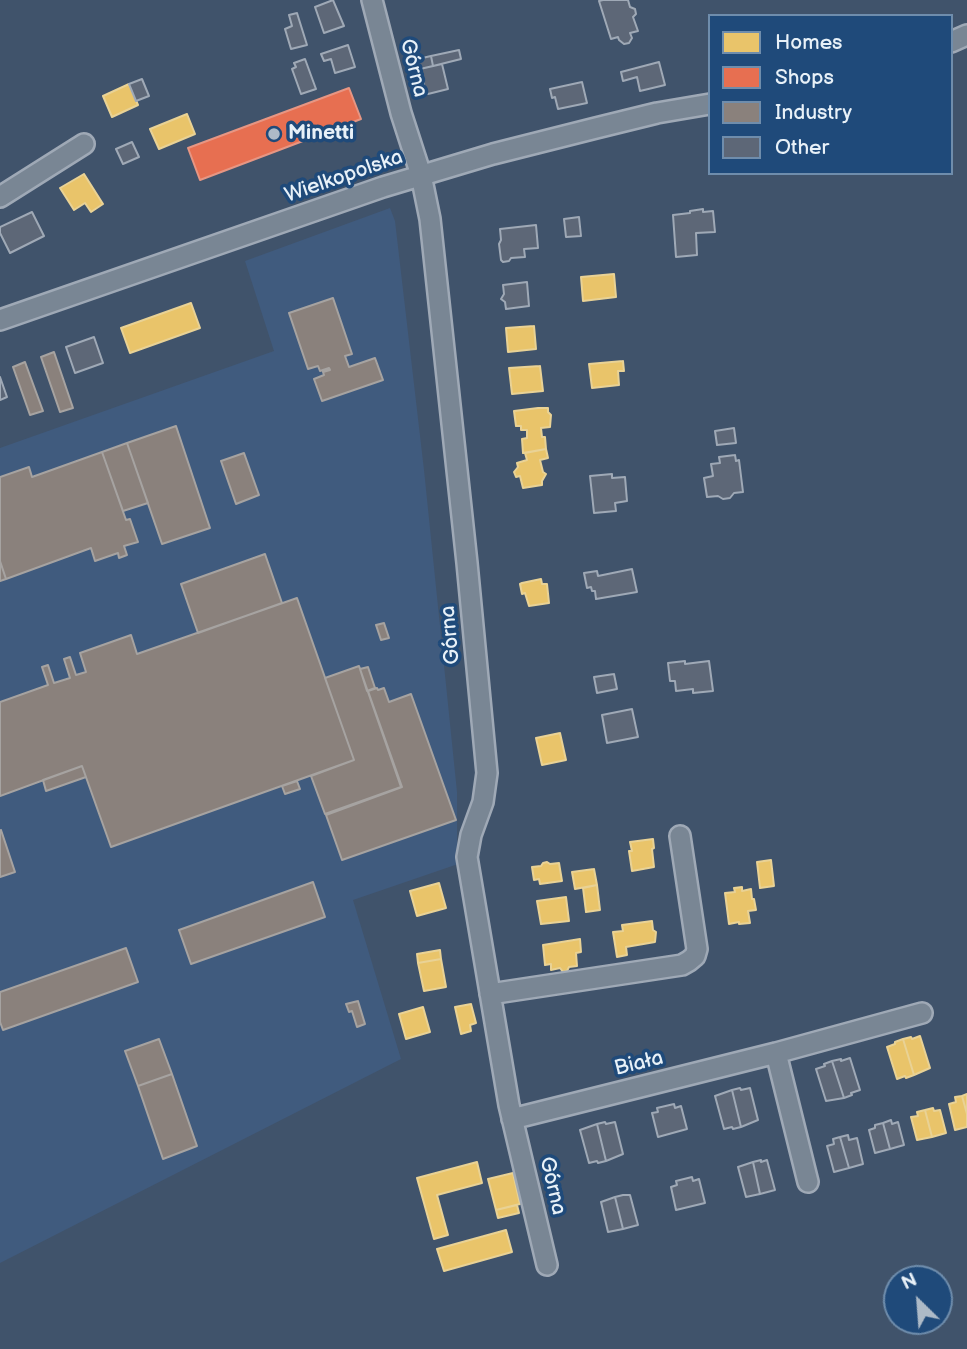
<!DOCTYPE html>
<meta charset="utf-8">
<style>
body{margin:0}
#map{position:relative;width:967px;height:1349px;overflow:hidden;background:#40536b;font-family:"Balsamiq Sans",sans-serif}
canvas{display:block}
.legend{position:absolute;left:708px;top:14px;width:245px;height:161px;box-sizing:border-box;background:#1f4a7a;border:2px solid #6f8dac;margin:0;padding:9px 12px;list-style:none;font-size:21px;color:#e8f1f8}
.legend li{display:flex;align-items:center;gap:14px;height:35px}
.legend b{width:35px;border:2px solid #6f8dac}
.north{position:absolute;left:883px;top:1265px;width:70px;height:70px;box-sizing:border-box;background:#1f4a7a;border:2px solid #6f8dac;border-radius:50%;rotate:335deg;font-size:19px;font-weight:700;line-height:28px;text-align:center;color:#e8f1f8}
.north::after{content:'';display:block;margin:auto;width:24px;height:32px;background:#adbac7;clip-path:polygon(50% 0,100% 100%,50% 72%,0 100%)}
</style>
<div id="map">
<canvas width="967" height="1349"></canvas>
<ul class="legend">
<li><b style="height:19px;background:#e9c46a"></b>Homes</li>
<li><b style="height:19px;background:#e76f51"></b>Shops</li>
<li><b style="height:19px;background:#8a817c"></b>Industry</li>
<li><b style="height:19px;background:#5d6777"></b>Other</li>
</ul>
<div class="north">N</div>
</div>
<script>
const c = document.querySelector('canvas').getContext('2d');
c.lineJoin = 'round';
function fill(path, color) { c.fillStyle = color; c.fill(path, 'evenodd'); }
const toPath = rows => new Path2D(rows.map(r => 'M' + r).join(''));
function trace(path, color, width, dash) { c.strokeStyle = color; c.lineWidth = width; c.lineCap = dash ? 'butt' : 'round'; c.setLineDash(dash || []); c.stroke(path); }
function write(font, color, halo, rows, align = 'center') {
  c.font = font + ' "Balsamiq Sans",sans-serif'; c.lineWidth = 7; c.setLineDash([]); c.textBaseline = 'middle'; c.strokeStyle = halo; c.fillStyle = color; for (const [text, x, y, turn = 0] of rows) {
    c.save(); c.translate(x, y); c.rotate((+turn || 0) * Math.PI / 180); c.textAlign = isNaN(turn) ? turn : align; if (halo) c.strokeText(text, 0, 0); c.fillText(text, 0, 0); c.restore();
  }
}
fill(toPath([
 [390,208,395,221,424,470,457,792,457,841,461,863,353,900,401,1059,0,1263,0,448,274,351,245,261]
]), '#405b7e');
const homes = toPath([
 [129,84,138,105,112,117,103,96,129,84],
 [187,114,195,134,159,149,150,129,187,114],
 [84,174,103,204,91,212,85,203,74,210,60,188,84,174],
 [614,274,616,297,583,301,581,277,614,274],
 [191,303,200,328,130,353,121,328,191,303],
 [534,326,536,349,508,352,506,328,534,326],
 [623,361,624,371,618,371,619,385,592,388,589,364,623,361],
 [540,366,543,391,512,394,509,368,540,366],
 [538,408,548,408,548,412,551,415,550,427,541,428,542,437,545,437,546,449,523,453,522,439,527,438,527,430,521,430,521,426,516,426,514,411,538,408],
 [546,449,548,458,540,460,543,472,546,474,542,481,542,485,523,488,520,476,516,477,514,472,518,467,517,463,527,460,525,453,546,449],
 [541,579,542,584,547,584,549,603,529,606,525,593,522,594,520,584,522,583,541,579],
 [560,733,566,760,542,765,536,738,560,733],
 [653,839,654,848,652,849,654,867,632,871,629,851,632,851,630,842,653,839],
 [771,860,774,886,760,888,757,862,771,860],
 [547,862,550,864,559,863,562,881,540,884,539,879,534,880,532,867,541,866,543,863,547,862],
 [594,869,597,885,575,889,572,872,594,869],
 [439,883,446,908,417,916,410,891,439,883],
 [597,885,600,910,586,912,583,888,597,885],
 [742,887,742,891,751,889,752,899,754,899,756,910,748,911,750,923,739,924,739,922,729,924,725,893,735,892,734,888,742,887],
 [566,897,569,921,541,924,537,901,566,897],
 [652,921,653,930,656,932,655,942,626,947,627,955,617,957,613,932,623,931,622,925,652,921],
 [580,939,581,952,576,953,577,966,569,967,567,971,563,972,560,968,551,970,551,964,545,965,543,945,580,939],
 [440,950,441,959,418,963,417,954,440,950],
 [441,959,446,987,424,991,418,963,441,959],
 [471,1004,476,1023,470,1025,471,1031,461,1034,455,1007,471,1004],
 [423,1007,430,1032,406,1039,399,1014,423,1007],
 [920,1036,930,1068,914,1075,903,1039,911,1037,912,1039,920,1036],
 [903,1039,914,1075,906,1078,905,1076,897,1079,887,1047,895,1044,895,1042,903,1039],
 [967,1094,967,1114,962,1096,967,1094],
 [962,1096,967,1114,967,1127,955,1130,949,1104,956,1102,955,1097,962,1096],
 [933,1108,934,1111,940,1110,946,1133,932,1137,925,1110,933,1108],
 [925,1110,932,1137,917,1140,911,1117,918,1116,917,1112,925,1110],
 [477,1162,482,1183,437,1195,448,1235,434,1239,417,1178,477,1162],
 [513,1173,520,1204,496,1210,488,1179,513,1173],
 [517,1205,519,1213,498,1218,496,1210,517,1205],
 [506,1230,512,1252,444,1271,437,1249,506,1230]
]);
fill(homes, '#e9c46a');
trace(homes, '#e9d295', 2);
const shops = toPath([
 [349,88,361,119,200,180,188,148,349,88]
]);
fill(shops, '#e76f51');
trace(shops, '#e79683', 2);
const industry = toPath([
 [333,298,352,354,345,356,349,367,375,358,383,380,322,401,314,379,324,375,323,372,330,370,329,368,320,371,318,366,308,369,289,313,333,298],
 [54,352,73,408,60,412,41,357,54,352],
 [25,362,43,411,30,415,13,367,25,362],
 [176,426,210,528,162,544,127,443,176,426],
 [127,443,148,503,123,511,102,452,127,443],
 [102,452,126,520,130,519,138,542,124,546,127,555,119,558,118,553,95,561,91,548,6,579,0,561,0,477,29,467,32,477,102,452],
 [244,453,259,495,236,504,221,461,244,453],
 [265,554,282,603,198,633,181,584,265,554],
 [0,561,6,579,0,581,0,561],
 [297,598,354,760,111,847,82,766,0,796,0,702,48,685,42,667,48,665,54,683,70,678,64,659,70,657,76,675,86,672,80,653,131,635,137,654,297,598],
 [384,623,389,638,381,640,376,625,384,623],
 [359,666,401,787,325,814,311,776,354,760,325,678,359,666],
 [368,667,375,688,367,691,360,669,368,667],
 [377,688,378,690,384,688,389,702,411,694,456,820,342,860,326,815,402,787,368,691,377,688],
 [82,766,86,777,46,791,43,780,82,766],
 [297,781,300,789,285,794,282,786,297,781],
 [1,830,15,872,0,877,0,831,1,830],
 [313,882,325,917,191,964,179,930,313,882],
 [126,948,138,982,3,1030,0,1022,0,992,126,948],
 [358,1001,365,1024,357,1027,352,1011,349,1012,346,1004,358,1001],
 [159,1039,172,1074,138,1086,125,1051,159,1039],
 [172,1074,197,1146,163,1159,138,1086,172,1074]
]);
fill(industry, '#8a817c');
trace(industry, '#a6a3a1', 2);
const building = toPath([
 [333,0,344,26,324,33,315,7,333,0],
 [603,0,628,0,630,7,635,9,636,14,633,17,638,31,630,33,632,38,629,43,624,44,619,40,618,37,611,39,599,1,603,0],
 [297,13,307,45,291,49,285,29,292,26,289,15,297,13],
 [348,45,355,67,335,73,331,59,324,61,321,54,348,45],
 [459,50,461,59,433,66,431,56,459,50],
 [431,56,433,66,420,69,418,59,431,56],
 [305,59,316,89,301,94,292,69,296,67,294,63,305,59],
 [659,62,665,85,640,91,637,77,623,81,621,72,659,62],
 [442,64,448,89,428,94,426,93,420,69,442,64],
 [142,79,149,96,136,101,129,84,142,79],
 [582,82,587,103,558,109,555,97,552,98,550,89,582,82],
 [132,142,139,157,123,164,116,149,132,142],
 [703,209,703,212,713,211,715,232,696,233,697,255,676,257,673,215,690,213,690,211,703,209],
 [32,212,44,236,10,253,0,233,0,227,32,212],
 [579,217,581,236,566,237,564,219,579,217],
 [536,225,538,248,524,249,525,257,511,258,509,261,503,262,501,260,499,244,501,240,500,229,536,225],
 [527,282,529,306,506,309,505,302,501,299,504,294,503,285,527,282],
 [94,337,103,363,75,373,66,347,94,337],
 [0,377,7,397,0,400,0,377],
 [734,428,736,443,717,445,715,431,734,428],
 [735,455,736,461,739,460,743,492,734,493,730,498,723,499,718,496,707,497,704,478,713,476,711,464,720,463,719,457,735,455],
 [612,474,612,478,625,477,627,501,615,503,616,511,594,513,590,476,612,474],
 [632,569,637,592,596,599,595,591,592,591,591,587,587,588,584,573,597,571,598,576,632,569],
 [685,661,685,664,709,661,713,691,693,693,693,689,676,691,675,681,670,681,668,663,685,661],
 [614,674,617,689,597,693,594,677,614,674],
 [632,709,638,737,607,743,602,715,632,709],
 [850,1058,860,1090,851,1093,852,1095,844,1098,832,1061,841,1059,841,1061,850,1058],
 [832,1061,844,1098,826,1101,816,1069,825,1066,824,1064,832,1061],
 [740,1088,741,1090,750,1088,758,1120,741,1127,732,1090,740,1088],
 [732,1090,741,1127,733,1129,732,1127,724,1129,715,1096,732,1090],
 [674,1104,675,1108,681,1106,687,1129,658,1137,652,1113,658,1112,657,1108,674,1104],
 [891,1120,892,1124,898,1122,904,1145,890,1149,883,1123,891,1120],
 [605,1122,606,1124,615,1122,623,1154,606,1161,597,1124,605,1122],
 [883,1123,890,1149,875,1153,869,1130,875,1128,875,1125,883,1123],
 [597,1124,606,1161,598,1163,597,1161,589,1163,580,1130,597,1124],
 [848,1135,849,1140,857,1138,863,1164,849,1168,840,1137,848,1135],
 [840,1137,849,1168,834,1172,827,1146,834,1144,833,1139,840,1137],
 [761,1160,761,1162,767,1160,775,1190,760,1194,753,1162,761,1160],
 [753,1162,760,1194,746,1197,738,1167,753,1162],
 [692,1177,693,1181,699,1179,705,1203,676,1210,671,1187,677,1185,676,1181,692,1177],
 [623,1195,630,1195,638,1225,623,1229,615,1197,623,1195],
 [615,1197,623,1229,608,1232,601,1202,615,1197]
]);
fill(building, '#5d6777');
trace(building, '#9fa9b6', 2);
const minor = toPath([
 [372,0,401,113,421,175,430,219,467,563,487,773,483,802,471,835,467,857,509,1105,547,1265],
 [951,42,967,35],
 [0,197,84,144],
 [0,320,383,187,493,154,596,128,657,113,710,104],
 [490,994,682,965,689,961,695,956,697,949,680,836],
 [776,1053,808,1182],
 [512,1119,776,1053,922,1013]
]);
trace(minor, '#9fa9b6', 24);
trace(minor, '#798694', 19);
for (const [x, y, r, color] of [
 [274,134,7,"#adbac7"]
]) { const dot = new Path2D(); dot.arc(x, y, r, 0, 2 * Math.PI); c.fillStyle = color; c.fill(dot); trace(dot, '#1f4a7a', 2.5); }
write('21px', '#e8f1f8', '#1f4a7a', [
 ["Górna",413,68,76],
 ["Wielkopolska",344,177,-19],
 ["Górna",451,635,-95],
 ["Biała",639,1064,-14],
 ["Górna",552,1186,77]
]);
write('bold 21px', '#e8f1f8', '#1f4a7a', [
 ["Minetti",288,134]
], 'left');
</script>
